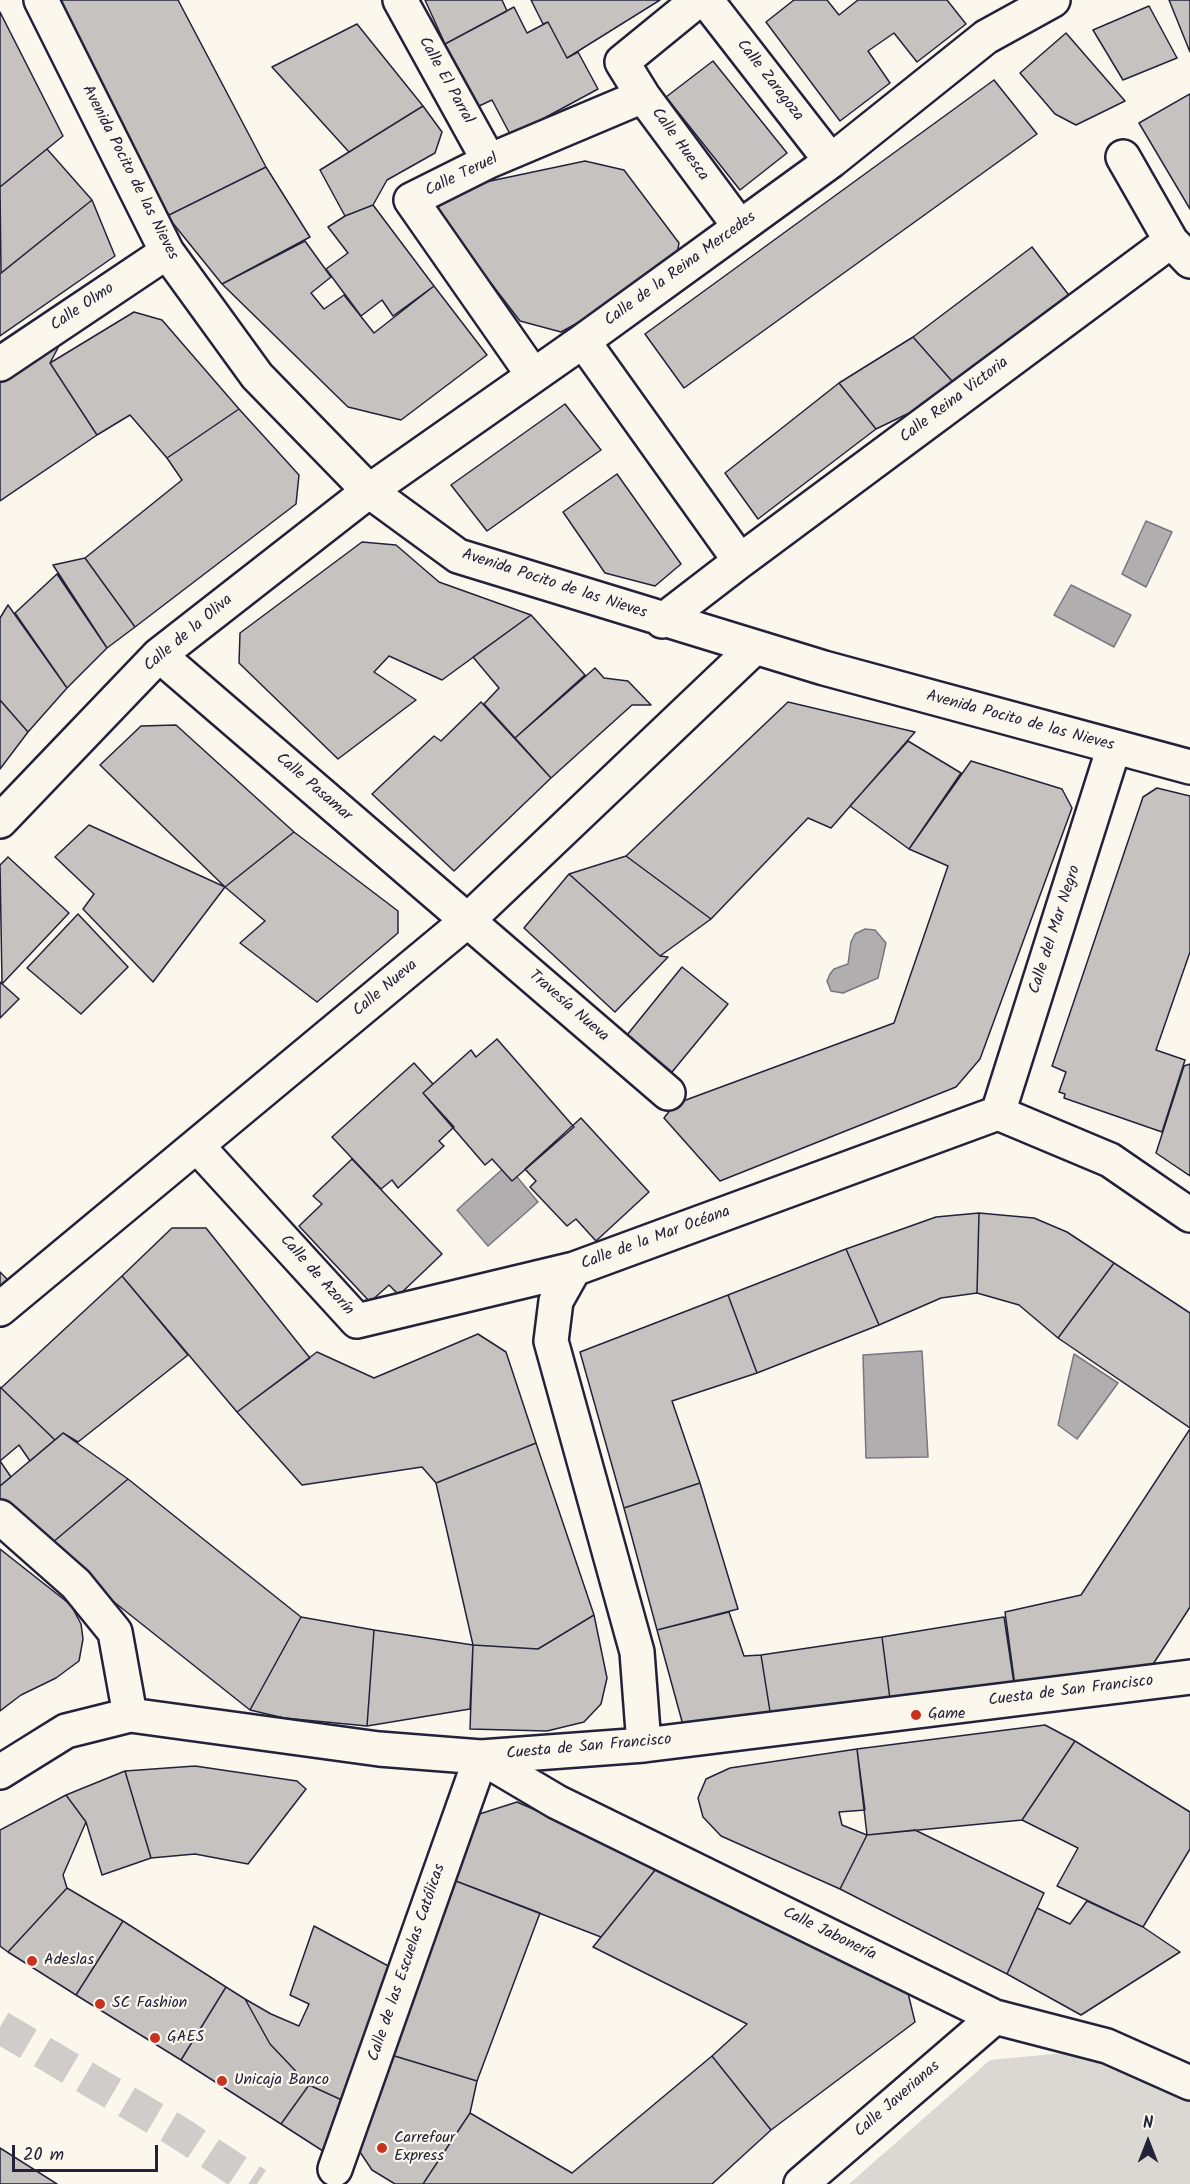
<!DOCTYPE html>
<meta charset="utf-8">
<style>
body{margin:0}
#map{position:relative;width:1190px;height:2184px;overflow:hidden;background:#fbf7ec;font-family:Kalam,sans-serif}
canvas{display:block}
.north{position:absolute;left:1118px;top:2112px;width:60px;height:60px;-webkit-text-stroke:4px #fbf7ec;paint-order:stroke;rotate:0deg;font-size:16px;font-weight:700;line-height:24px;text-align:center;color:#22223b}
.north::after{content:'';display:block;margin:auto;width:21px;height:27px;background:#22223b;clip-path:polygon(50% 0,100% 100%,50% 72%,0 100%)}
.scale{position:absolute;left:12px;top:2145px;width:146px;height:27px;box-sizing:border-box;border:3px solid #22223b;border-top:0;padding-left:8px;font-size:18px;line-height:21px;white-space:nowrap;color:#22223b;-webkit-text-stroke:4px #fbf7ec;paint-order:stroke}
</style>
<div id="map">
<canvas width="1190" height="2184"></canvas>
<div class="north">N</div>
<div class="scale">20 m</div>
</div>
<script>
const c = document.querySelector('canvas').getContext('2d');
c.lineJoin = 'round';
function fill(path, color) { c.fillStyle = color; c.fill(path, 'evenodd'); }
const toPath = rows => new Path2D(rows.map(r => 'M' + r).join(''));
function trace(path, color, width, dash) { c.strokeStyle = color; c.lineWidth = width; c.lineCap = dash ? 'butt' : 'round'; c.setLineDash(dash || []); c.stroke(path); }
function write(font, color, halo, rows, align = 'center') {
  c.font = font + ' Kalam,sans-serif'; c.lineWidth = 4.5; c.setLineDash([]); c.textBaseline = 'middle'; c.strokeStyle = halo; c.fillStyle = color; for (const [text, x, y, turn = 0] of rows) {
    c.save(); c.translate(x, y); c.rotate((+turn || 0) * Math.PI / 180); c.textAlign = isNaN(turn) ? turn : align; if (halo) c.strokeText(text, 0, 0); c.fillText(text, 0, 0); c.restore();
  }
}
fill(toPath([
 [1085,2051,1190,2098,1190,2184,849,2184,990,2060]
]), '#dbd8d3');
const water = toPath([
 [1146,521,1172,532,1146,587,1122,574,1146,521],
 [1071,585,1131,615,1114,647,1054,615,1071,585],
 [865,929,875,930,886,943,878,978,843,993,831,991,827,981,830,974,834,969,848,964,851,942,855,934,865,929],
 [507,1165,538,1202,488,1246,457,1210,507,1165],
 [922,1351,928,1457,866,1458,863,1355,922,1351],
 [1074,1354,1118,1383,1077,1439,1058,1425,1074,1354]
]);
fill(water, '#b1aeb0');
trace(water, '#787681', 1.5);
const building = toPath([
 [55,0,178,0,266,167,167,216,55,0],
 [425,0,502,0,507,11,445,44,425,0],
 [531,0,660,0,567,58,548,22,543,24,531,0],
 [794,0,827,0,839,15,858,0,947,0,966,24,917,62,894,33,868,51,890,83,840,121,766,22,794,0],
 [1169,0,1190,0,1190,52,1169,0],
 [1149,6,1177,58,1123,80,1093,30,1149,6],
 [514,7,527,33,548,22,567,58,578,52,598,89,511,136,492,100,479,106,445,44,514,7],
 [0,12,63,136,0,187,0,12],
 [357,24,423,106,349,152,272,67,357,24],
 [1066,33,1125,101,1076,125,1055,114,1020,73,1066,33],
 [713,61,787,153,740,190,666,97,713,61],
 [994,80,1037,134,684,388,645,334,994,80],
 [1190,94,1190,209,1139,123,1190,94],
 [423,106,442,132,435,153,387,180,373,205,345,216,320,170,423,106],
 [47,149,92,200,1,273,0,187,47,149],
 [585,161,624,170,679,243,674,270,561,332,520,321,437,213,443,191,585,161],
 [266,167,310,237,222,284,167,216,266,167],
 [92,200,115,256,0,336,0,274,92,200],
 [373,205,434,286,393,316,382,300,361,316,326,269,348,253,328,227,345,216,373,205],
 [305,241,331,277,311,293,324,309,344,295,374,333,434,286,487,355,401,420,348,407,222,284,305,241],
 [1032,247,1075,303,959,389,913,337,1032,247],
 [134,312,162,320,239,409,167,458,130,415,97,435,50,363,134,312],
 [913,337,959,389,876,429,839,383,913,337],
 [61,342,50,363,97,435,0,501,0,378,61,342],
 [839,383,876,429,758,519,725,473,839,383],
 [565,404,601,450,487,531,451,485,565,404],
 [239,409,299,475,296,504,135,627,85,558,182,480,167,458,239,409],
 [617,474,681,564,655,586,605,573,563,512,617,474],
 [362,542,396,545,439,582,531,615,442,680,389,656,374,672,416,700,338,759,239,663,240,633,362,542],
 [85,558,135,627,107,648,53,565,85,558],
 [57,574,107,648,67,688,15,613,57,574],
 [8,605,67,688,28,732,0,700,0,618,8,605],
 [531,615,585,675,515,738,484,704,499,688,473,657,531,615],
 [595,668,604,678,628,681,651,705,632,705,551,778,515,738,595,668],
 [0,700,28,732,0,769,0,700],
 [481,702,551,778,454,871,372,794,434,736,441,741,481,702],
 [788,702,915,732,831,828,808,818,711,919,626,856,788,702],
 [176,725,294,832,225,887,100,765,141,726,176,725],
 [908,741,961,773,909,849,850,806,908,741],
 [971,761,1062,789,1072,808,980,1059,956,1087,720,1181,664,1118,675,1104,894,1023,948,866,909,849,971,761],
 [1157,788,1190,796,1190,952,1156,1050,1185,1060,1162,1132,1064,1098,1065,1094,1059,1092,1066,1072,1052,1066,1143,797,1157,788],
 [89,825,225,887,153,982,83,909,94,894,55,857,89,825],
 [294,832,398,911,398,933,317,1002,240,943,265,921,225,887,294,832],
 [626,856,711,919,660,956,569,874,626,856],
 [8,857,69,913,2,984,0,865,8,857],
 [569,874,660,956,668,957,615,1012,524,928,569,874],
 [78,914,128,967,81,1014,27,968,78,914],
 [682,967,728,1004,672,1072,627,1035,682,967],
 [0,982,19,999,0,1018,0,982],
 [497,1039,574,1127,512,1181,492,1159,485,1165,423,1093,471,1050,476,1057,497,1039],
 [414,1063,433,1084,423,1093,454,1127,439,1141,444,1146,398,1188,392,1180,381,1189,332,1137,414,1063],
 [1190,1064,1190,1176,1156,1153,1184,1066,1190,1064],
 [581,1118,649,1192,596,1241,576,1219,567,1226,530,1187,536,1181,525,1169,581,1118],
 [352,1159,442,1254,399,1295,389,1285,370,1302,299,1226,322,1204,313,1196,352,1159],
 [979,1213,977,1293,941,1298,879,1325,846,1249,936,1217,979,1213],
 [979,1213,1034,1218,1067,1232,1114,1263,1058,1338,1019,1305,977,1293,979,1213],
 [172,1228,206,1228,310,1358,237,1412,122,1276,172,1228],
 [846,1249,879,1325,757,1373,728,1295,846,1249],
 [1114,1263,1190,1313,1190,1428,1058,1338,1114,1263],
 [0,1272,8,1280,0,1287,0,1272],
 [122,1276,188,1355,78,1442,63,1433,55,1440,1,1388,122,1276],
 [728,1295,757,1373,672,1401,700,1483,624,1508,580,1352,728,1295],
 [478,1334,506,1352,536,1443,436,1483,422,1467,302,1485,237,1412,317,1352,374,1378,478,1334],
 [0,1387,55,1440,30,1461,19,1445,0,1461,11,1477,0,1486,0,1387],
 [1190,1429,1190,1607,1148,1672,1016,1693,1005,1612,1081,1595,1190,1429],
 [63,1433,128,1479,46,1548,0,1505,0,1486,63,1433],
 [536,1443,594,1615,538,1649,473,1645,436,1483,536,1443],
 [128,1479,301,1617,250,1710,46,1548,128,1479],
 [700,1483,738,1609,657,1630,624,1508,700,1483],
 [0,1549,71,1605,81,1624,83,1639,79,1661,56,1678,21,1695,0,1711,0,1549],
 [729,1612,744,1656,761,1655,772,1724,683,1725,657,1630,729,1612],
 [594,1615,607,1678,601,1704,584,1722,547,1731,470,1729,473,1645,538,1649,594,1615],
 [301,1617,374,1630,367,1726,284,1718,250,1710,301,1617],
 [1004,1617,1014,1684,891,1707,882,1637,1004,1617],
 [374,1630,473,1645,470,1709,367,1726,374,1630],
 [882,1637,891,1707,772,1724,761,1655,882,1637],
 [1045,1725,1075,1741,1022,1820,867,1835,857,1749,1045,1725],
 [1075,1741,1190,1812,1190,1849,1143,1927,1057,1886,1078,1848,1022,1820,1075,1741],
 [857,1749,865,1810,839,1812,842,1825,867,1835,840,1889,721,1836,703,1817,698,1798,706,1779,730,1768,857,1749],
 [195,1766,297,1781,306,1789,248,1864,195,1854,151,1858,125,1771,195,1766],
 [125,1771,151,1858,102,1875,86,1822,66,1795,125,1771],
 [66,1795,86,1822,63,1875,67,1888,8,1952,0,1946,0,1830,66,1795],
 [517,1802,660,1864,601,1937,448,1878,470,1817,517,1802],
 [915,1830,1044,1893,1007,1974,840,1889,867,1835,915,1830],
 [660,1864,908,1993,915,2022,771,2130,712,2056,747,2024,593,1947,660,1864],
 [448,1878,540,1913,477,2081,388,2054,448,1878],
 [67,1888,123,1921,76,1995,8,1952,67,1888],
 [1087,1901,1143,1927,1180,1952,1081,2015,1007,1974,1037,1908,1070,1924,1087,1901],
 [123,1921,226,1987,181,2060,76,1995,123,1921],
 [314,1926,392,1968,344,2101,309,2085,270,2044,245,1999,271,2014,299,2026,309,2004,290,1995,314,1926],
 [226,1987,245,1999,270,2044,309,2085,281,2124,181,2060,226,1987],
 [388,2054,477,2081,470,2113,423,2184,395,2184,372,2170,356,2146,388,2054],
 [712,2056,771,2130,712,2184,423,2184,470,2113,572,2173,712,2056],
 [309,2085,344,2101,326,2153,281,2124,309,2085],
 [0,2148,57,2184,0,2184,0,2148]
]);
fill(building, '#c6c2c0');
trace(building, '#22223b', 1.5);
trace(toPath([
 [0,2027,178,2132,257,2184]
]), '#d0ccc9', 33, [33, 16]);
const minor = toPath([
 [41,0,167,252,257,376,369,491,458,556,824,668,1190,767],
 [400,0,489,161],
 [698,0,622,62,643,96,740,227],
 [706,0,831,161],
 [1123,157,1171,241,1190,261],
 [583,341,740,561,662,621],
 [0,364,167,252],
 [533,375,411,200,489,161,643,96],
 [740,561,1171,241],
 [159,655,668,1093],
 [0,821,159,655,369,491,583,341,831,161,986,37,1053,0],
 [998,1113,1114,747],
 [998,1113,1110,1160,1190,1215],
 [198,1147,357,1321,574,1269],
 [0,1309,467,921,754,648],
 [0,1517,76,1584,115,1632,130,1715],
 [644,1745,637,1652,551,1341,556,1301,574,1269,998,1113],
 [0,1772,66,1731,130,1715,379,1749,481,1757,644,1745,1190,1677],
 [335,2169,481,1757,557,1802,995,2017,1107,2046,1190,2083],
 [801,2184,995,2017]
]);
trace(minor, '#22223b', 38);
trace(minor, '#fbf7ec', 33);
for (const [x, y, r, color] of [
 [916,1715,6,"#c8321e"],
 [32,1961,6,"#c8321e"],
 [100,2004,6,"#c8321e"],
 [155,2038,6,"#c8321e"],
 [222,2081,6,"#c8321e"],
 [382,2148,6,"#c8321e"]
]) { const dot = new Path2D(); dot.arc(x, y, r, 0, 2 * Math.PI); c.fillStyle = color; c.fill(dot); trace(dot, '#fbf7ec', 2); }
write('16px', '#22223b', '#fbf7ec', [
 ["Calle El Parral",445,81,61],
 ["Calle Zaragoza",769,81,52],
 ["Calle Huesca",679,145,54],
 ["Avenida Pocito de las Nieves",129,173,63],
 ["Calle Teruel",462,176,-26],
 ["Calle de la Reina Mercedes",681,270,-36],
 ["Calle Olmo",83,308,-34],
 ["Calle Reina Victoria",955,401,-37],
 ["Avenida Pocito de las Nieves",554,585,18],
 ["Calle de la Oliva",189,634,-40],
 ["Avenida Pocito de las Nieves",1020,722,15],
 ["Calle Pasamar",313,788,41],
 ["Calle del Mar Negro",1056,930,-72],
 ["Calle Nueva",386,989,-40],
 ["Travesía Nueva",568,1007,41],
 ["Calle de la Mar Océana",656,1239,-20],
 ["Calle de Azorín",316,1276,48],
 ["Cuesta de San Francisco",1071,1692,-7],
 ["Cuesta de San Francisco",589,1748,-5],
 ["Calle Jabonería",829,1935,26],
 ["Calle de las Escuelas Católicas",408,1963,-71],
 ["Calle Javerianas",898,2100,-41]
]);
write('16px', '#22223b', '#fbf7ec', [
 ["Game",928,1715],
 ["Adeslas",44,1961],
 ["SC Fashion",112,2004],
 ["GAES",167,2038],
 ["Unicaja Banco",234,2081],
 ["Carrefour",394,2139],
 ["Express",394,2157]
], 'left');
</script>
